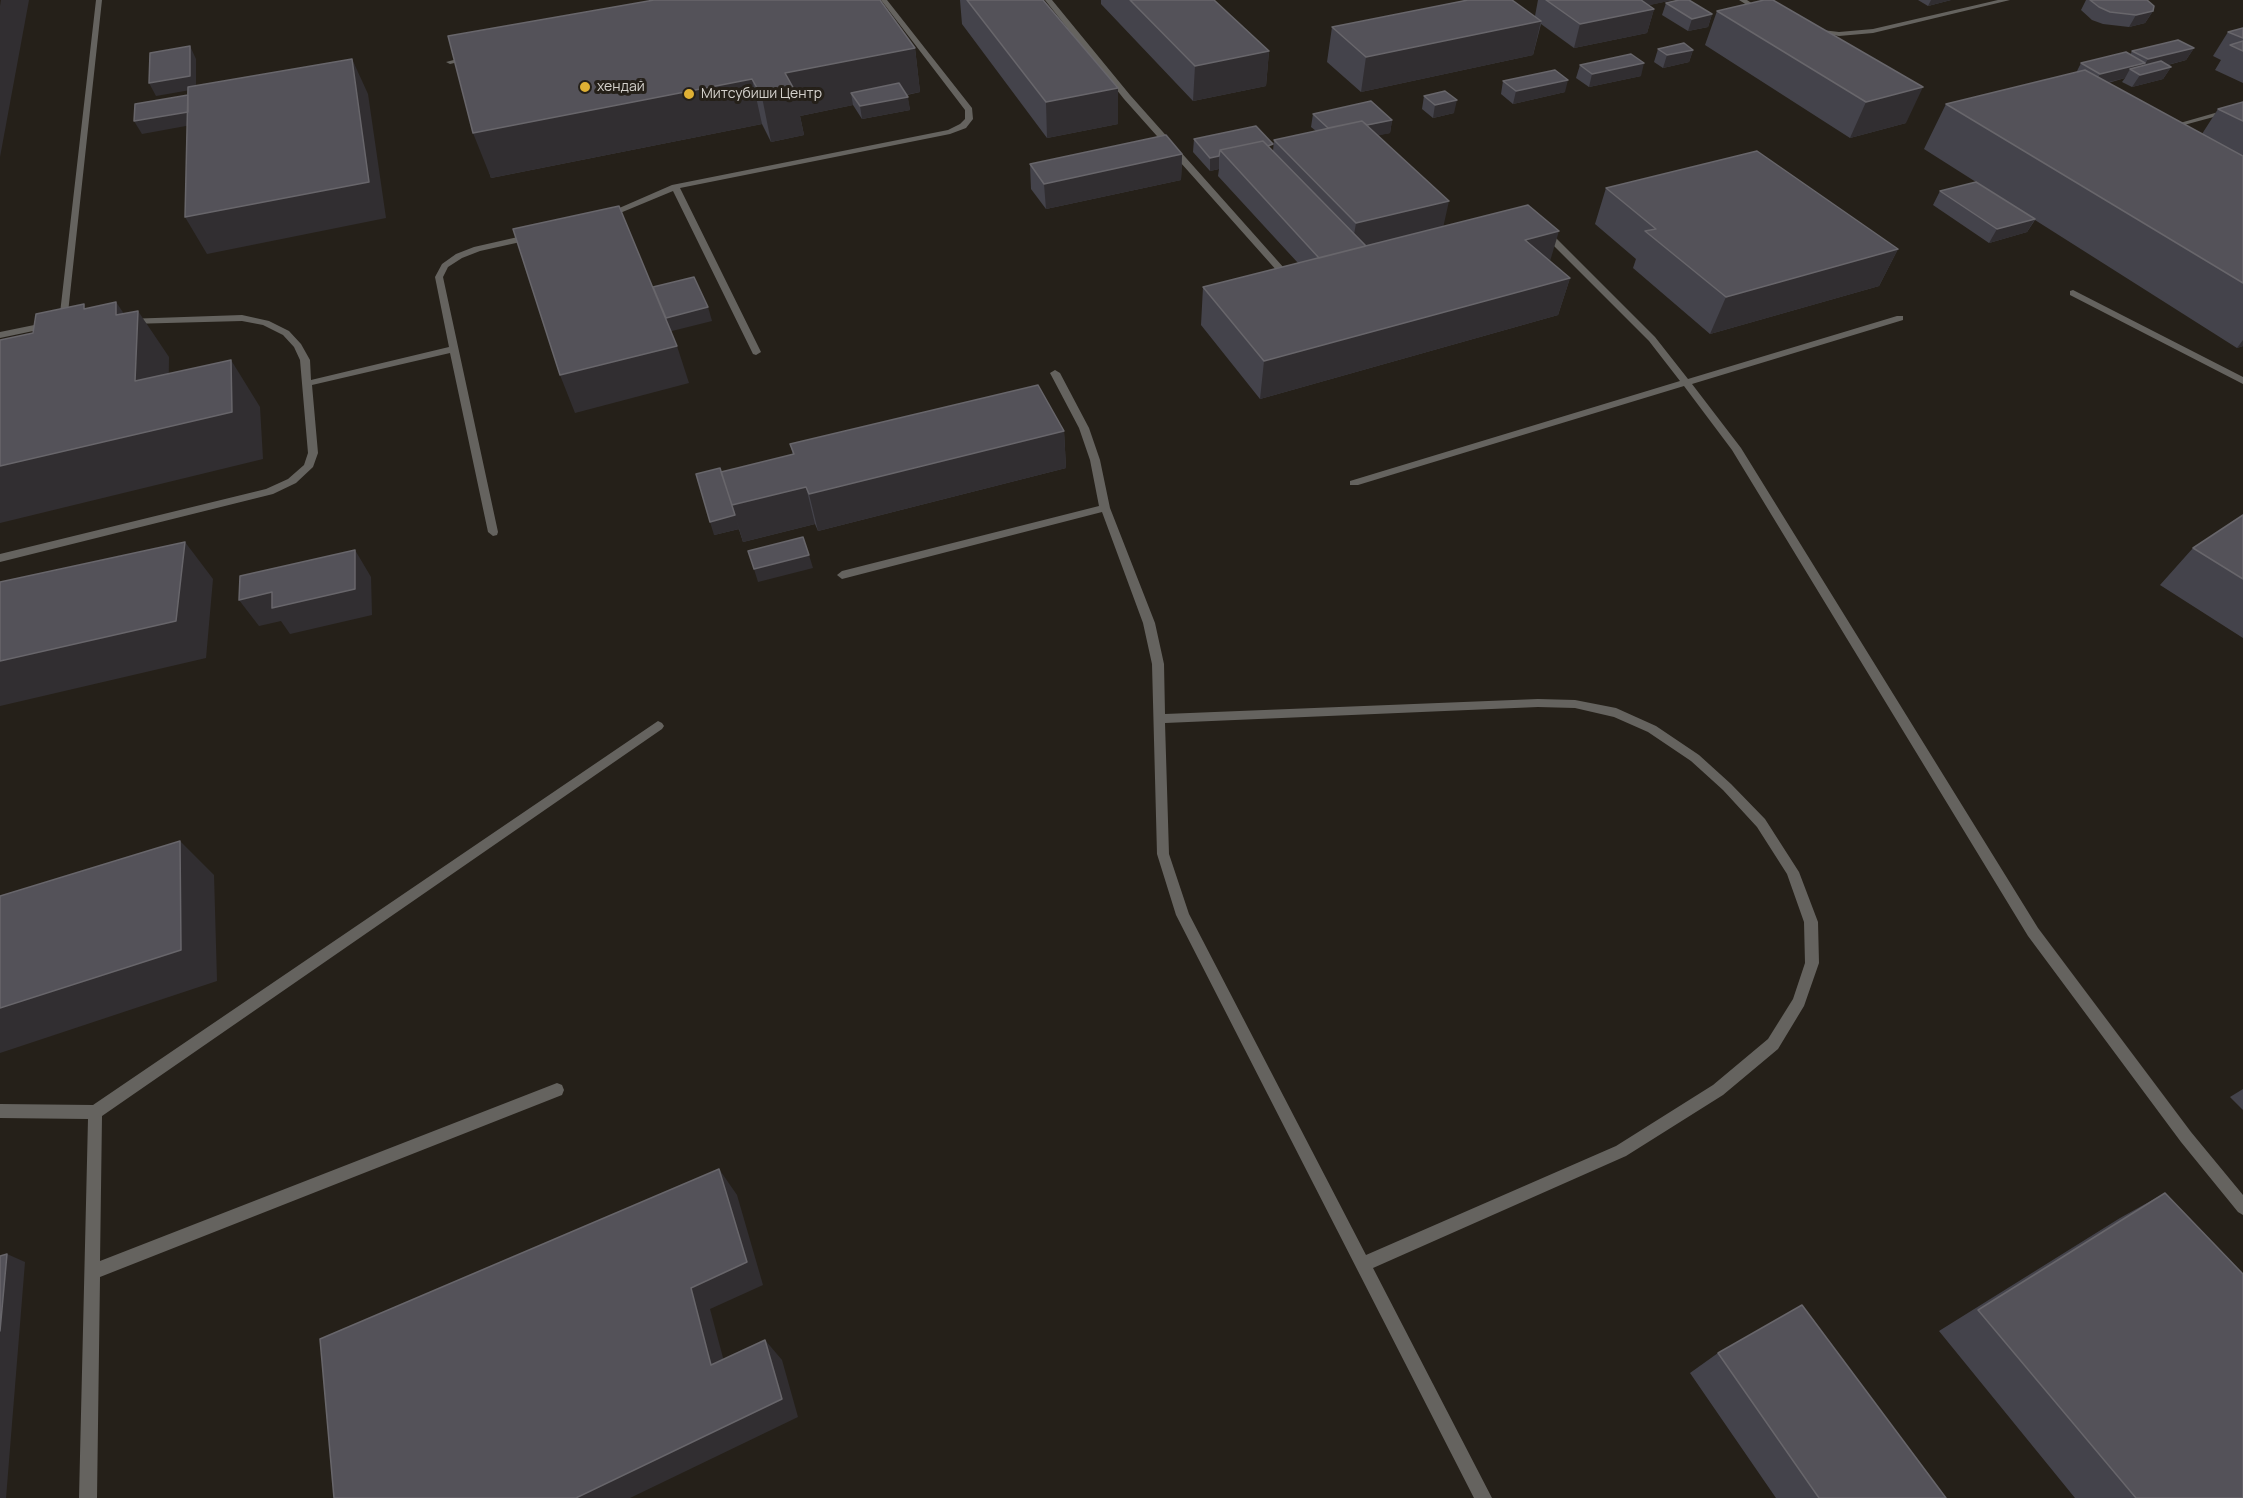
<!DOCTYPE html>
<meta charset="utf-8">
<style>
body{margin:0}
canvas{display:block;background:#252019}
</style>
<canvas width="2243" height="1498"></canvas>
<script>
const c = document.querySelector('canvas').getContext('2d');
c.lineJoin = 'round';
const toPath = rows => new Path2D(rows.map(r => 'M' + r).join(''));
function fill(path, color) { c.fillStyle = color; c.fill(path, 'evenodd'); }
function trace(path, color, width, dash) { c.strokeStyle = color; c.lineWidth = width; c.lineCap = dash ? 'butt' : 'round'; c.setLineDash(dash || []); c.stroke(path); }
function write(font, color, halo, rows, align = 'center') {
  c.font = font + ' Manrope,sans-serif'; c.lineWidth = 6; c.setLineDash([]); c.textBaseline = 'middle'; c.strokeStyle = halo; c.fillStyle = color; for (const [text, x, y, turn = 0] of rows) {
    c.save(); c.translate(x, y); c.rotate((+turn || 0) * Math.PI / 180); c.textAlign = isNaN(turn) ? turn : align; if (halo) c.strokeText(text, 0, 0); c.fillText(text, 0, 0); c.restore();
  }
}
fill(toPath([
 [96,0,102,0,67,322,63,325,59,322,96,0],
 [881,0,887,0,972,108,973,119,966,128,950,134,680,188,761,352,756,355,753,354,673,191,608,218,601,216,672,185,948,130,960,124,965,119,965,110,881,0],
 [1045,0,1052,0,1130,95,1292,277,1292,281,1286,281,1124,99,1045,0],
 [1739,0,1747,0,1765,12,1760,13,1739,0],
 [1998,0,2010,0,1873,33,1839,36,1811,31,1814,29,1839,32,1873,29,1998,0],
 [469,56,471,57,471,59,450,64,446,62,469,56],
 [2243,105,2243,109,2184,125,2180,123,2243,105],
 [1543,231,1549,231,1655,337,1688,379,1897,316,1903,316,1903,320,1692,384,1741,448,2038,928,2191,1132,2243,1195,2243,1215,2238,1212,2181,1142,2028,936,1732,450,1684,386,1358,485,1350,485,1350,481,1680,381,1649,341,1543,235,1543,231],
 [531,234,535,237,534,239,480,251,462,258,448,267,443,277,498,532,497,535,493,536,488,532,450,353,312,385,318,453,313,467,296,483,273,494,0,562,0,554,266,489,288,479,304,465,308,453,300,360,294,347,283,335,263,325,242,321,129,324,125,321,126,319,242,315,269,321,289,331,301,344,310,360,311,380,449,347,435,277,442,264,456,254,474,247,531,234],
 [2073,290,2243,377,2243,384,2070,295,2070,291,2073,290],
 [49,322,53,325,52,327,0,338,0,332,49,322],
 [1055,370,1060,373,1089,428,1100,460,1110,508,1155,623,1164,664,1165,714,1538,699,1575,700,1616,708,1656,726,1699,755,1731,784,1765,819,1799,872,1818,922,1819,963,1804,1006,1778,1049,1723,1095,1626,1156,1373,1268,1492,1498,1474,1498,1176,915,1157,854,1152,664,1143,623,1102,512,842,579,837,575,842,571,1099,506,1090,460,1079,428,1050,373,1055,370],
 [1538,707,1575,708,1614,717,1648,732,1691,761,1723,790,1757,827,1787,874,1804,922,1805,963,1793,999,1768,1039,1713,1085,1616,1146,1366,1255,1189,914,1169,854,1165,723,1538,707],
 [658,721,662,723,664,726,662,729,102,1116,100,1261,557,1083,562,1085,564,1090,562,1095,100,1277,97,1498,79,1498,88,1119,0,1118,0,1104,93,1105,658,721]
]), '#65635f');
fill(toPath([
 [960,0,1043,0,1118,88,1118,124,1047,138,962,24],
 [1101,0,1214,0,1269,51,1266,86,1193,101,1101,4],
 [1538,0,1673,0,1649,5,1654,9,1647,33,1574,48,1541,24,1533,55,1361,92,1327,62,1332,27,1535,16],
 [1918,0,1951,0,1928,6],
 [2086,0,2147,0,2153,11,2145,23,2129,27,2103,24,2092,20,2081,10],
 [1666,3,1712,14,1708,27,1688,31,1662,15],
 [1717,11,1906,123,1850,138,1705,45],
 [2243,28,2243,83,2215,70,2221,60,2213,56,2228,32],
 [448,36,915,48,920,92,907,95,910,110,862,119,853,105,800,116,804,135,771,142,762,124,491,178],
 [2194,48,2186,60,2168,65,2171,67,2163,79,2132,87,2122,82,2125,78,2108,83,2202,134,2218,109,2243,102,2243,346,2237,348,2035,220,2027,232,1989,243,1933,205,1940,191,1976,182,1924,149,1946,104,2076,73,2081,63,2130,55,2132,51],
 [1658,49,1693,50,1689,62,1663,68,1654,62],
 [1580,65,1641,76,1589,87,1576,78],
 [1503,81,1565,92,1513,104,1501,94],
 [1424,96,1454,113,1433,118,1422,109],
 [1313,114,1392,120,1390,133,1378,135,1443,227,1550,261,1570,278,1558,315,1260,399,1201,325,1203,287,1298,263,1218,176,1219,169,1210,171,1193,152,1194,139,1272,150,1273,151,1274,140,1316,131,1311,127],
 [1182,154,1181,180,1046,209,1031,189,1030,164],
 [1606,188,1898,249,1879,286,1710,334,1633,268,1636,259,1595,224],
 [1064,431,1066,468,818,531,815,524,743,542,736,520,739,529,714,535,722,472,793,455,790,444],
 [2243,515,2243,638,2160,585,2193,548],
 [2243,1089,2243,1110,2230,1097],
 [2165,1193,2243,1498,2075,1498,1939,1331,2120,1218],
 [1718,1353,1946,1498,1776,1498,1690,1373]
]), '#44434b');
fill(toPath([
 [1,0,29,0,0,157,0,6],
 [1630,0,1673,0,1627,10],
 [1931,0,1951,0,1928,6],
 [1654,9,1647,33,1574,48,1580,24],
 [2153,11,2145,23,2129,27,2136,15],
 [1712,14,1708,27,1688,31,1692,19],
 [1541,21,1533,55,1361,92,1366,57],
 [190,46,196,59,196,89,156,96,149,83],
 [915,48,920,92,858,104,851,93,853,105,800,116,804,135,771,142,762,97,785,73],
 [2194,48,2186,60,2140,72,2148,59],
 [1693,50,1689,62,1663,68,1667,55],
 [1269,51,1266,86,1193,101,1195,66],
 [352,59,368,94,386,218,207,254,185,217],
 [1644,63,1641,76,1589,87,1592,74],
 [2145,63,2138,74,2130,69,2125,78,2093,86,2100,74],
 [2171,67,2163,79,2132,87,2140,75],
 [752,79,762,124,491,178,473,133],
 [1568,80,1565,92,1513,104,1516,91],
 [1923,87,1906,123,1850,138,1866,102],
 [1118,88,1118,124,1047,138,1046,102],
 [908,97,910,110,862,119,860,106],
 [1457,100,1454,113,1433,118,1435,105],
 [229,105,235,117,142,134,134,121],
 [1392,120,1390,133,1331,146,1333,133],
 [1182,154,1181,180,1046,209,1044,184],
 [1219,156,1219,169,1210,171,1210,158],
 [1449,201,1441,237,1350,258,1356,223],
 [2035,219,2027,232,1989,243,1997,229],
 [1559,231,1548,268,1525,240],
 [1898,249,1879,286,1710,334,1726,297],
 [1570,278,1558,315,1260,399,1264,361],
 [116,302,137,333,138,311,169,357,168,427,231,360,260,407,263,459,0,523,0,466,135,381,116,315],
 [708,307,712,321,668,332,663,318],
 [2243,340,2243,346,2237,348],
 [677,346,689,383,575,413,560,375],
 [1064,431,1066,468,818,531,809,494],
 [806,487,815,524,743,542,732,505],
 [735,515,739,529,714,535,710,522],
 [185,542,213,579,206,658,0,706,0,661],
 [355,550,371,577,372,615,290,634,281,621,259,626,239,600],
 [809,555,813,568,758,582,754,569],
 [180,841,214,875,217,981,0,1053,0,1008],
 [719,1169,737,1195,763,1285,710,1309,730,1384,711,1365,691,1288],
 [7,1254,25,1262,6,1498,0,1498,0,1331],
 [765,1340,782,1360,798,1417,630,1498,576,1498]
]), '#312e31');
const building = toPath([
 [654,0,880,0,915,48,785,73,795,91,762,97,752,79,473,133,448,36,654,0],
 [967,0,1043,0,1118,88,1046,102,967,0],
 [1130,0,1214,0,1269,51,1195,66,1130,0],
 [1468,0,1512,0,1541,21,1366,57,1332,27,1468,0],
 [1546,0,1641,0,1654,9,1580,24,1546,0],
 [1679,0,1689,0,1712,14,1692,19,1666,3,1679,0],
 [1764,0,1773,0,1923,87,1866,102,1717,11,1764,0],
 [2090,0,2147,0,2154,6,2153,11,2136,15,2110,12,2099,7,2090,0],
 [2243,28,2243,38,2228,32,2243,28],
 [2178,40,2194,48,2148,59,2132,51,2178,40],
 [2243,41,2243,51,2230,45,2243,41],
 [1684,43,1693,50,1667,55,1658,49,1684,43],
 [190,46,190,76,149,83,150,53,190,46],
 [2126,52,2145,63,2100,74,2081,63,2126,52],
 [1631,54,1644,63,1592,74,1580,65,1631,54],
 [352,59,369,182,185,217,188,87,352,59],
 [2161,61,2171,67,2140,75,2130,69,2161,61],
 [1555,70,1568,80,1516,91,1503,81,1555,70],
 [2085,70,2243,156,2243,283,1946,104,2085,70],
 [899,83,908,97,860,106,851,93,899,83],
 [1445,91,1457,100,1435,105,1424,96,1445,91],
 [188,95,188,112,134,121,135,104,188,95],
 [1371,101,1392,120,1367,125,1362,121,1328,128,1313,114,1371,101],
 [2243,102,2243,121,2218,109,2243,102],
 [1362,121,1449,201,1356,223,1274,140,1362,121],
 [1256,126,1273,144,1268,146,1263,141,1220,150,1219,156,1210,158,1194,139,1256,126],
 [1166,135,1182,154,1044,184,1030,164,1166,135],
 [1263,141,1366,246,1319,258,1220,150,1263,141],
 [1757,151,1898,249,1726,297,1645,231,1656,229,1606,188,1757,151],
 [1976,182,2035,219,1997,229,1940,191,1976,182],
 [1528,205,1559,231,1525,240,1570,278,1264,361,1203,287,1528,205],
 [619,206,677,346,560,375,513,229,619,206],
 [694,277,708,307,666,318,653,287,694,277],
 [116,302,116,315,138,311,135,381,231,360,232,412,0,466,0,340,33,333,36,314,84,304,84,309,116,302],
 [1038,385,1064,431,809,494,806,487,732,505,721,472,794,454,790,444,1038,385],
 [720,468,735,515,710,522,696,474,720,468],
 [2243,515,2243,579,2193,548,2243,515],
 [803,537,809,555,754,569,748,551,803,537],
 [185,542,176,621,0,661,0,582,185,542],
 [355,550,355,589,272,608,272,592,239,600,240,576,355,550],
 [180,841,181,950,0,1008,0,896,180,841],
 [719,1169,747,1262,691,1288,711,1365,765,1340,782,1399,576,1498,334,1498,320,1339,719,1169],
 [2165,1193,2243,1274,2243,1498,2136,1498,1978,1310,2165,1193],
 [7,1254,0,1331,0,1256,7,1254],
 [1802,1305,1946,1498,1819,1498,1718,1353,1802,1305]
]);
fill(building, '#545259');
trace(building, '#68666b', 1.5);
for (const [x, y, r, color] of [
 [585,87,6,"#dfb034"],
 [689,94,6,"#dfb034"]
]) { const dot = new Path2D(); dot.arc(x, y, r, 0, 2 * Math.PI); c.fillStyle = color; c.fill(dot); trace(dot, '#252019', 2); }
write('14px', '#d5d2cd', '#252019', [
 ["хендай",597,87],
 ["Митсубиши Центр",701,94]
], 'left');
</script>
